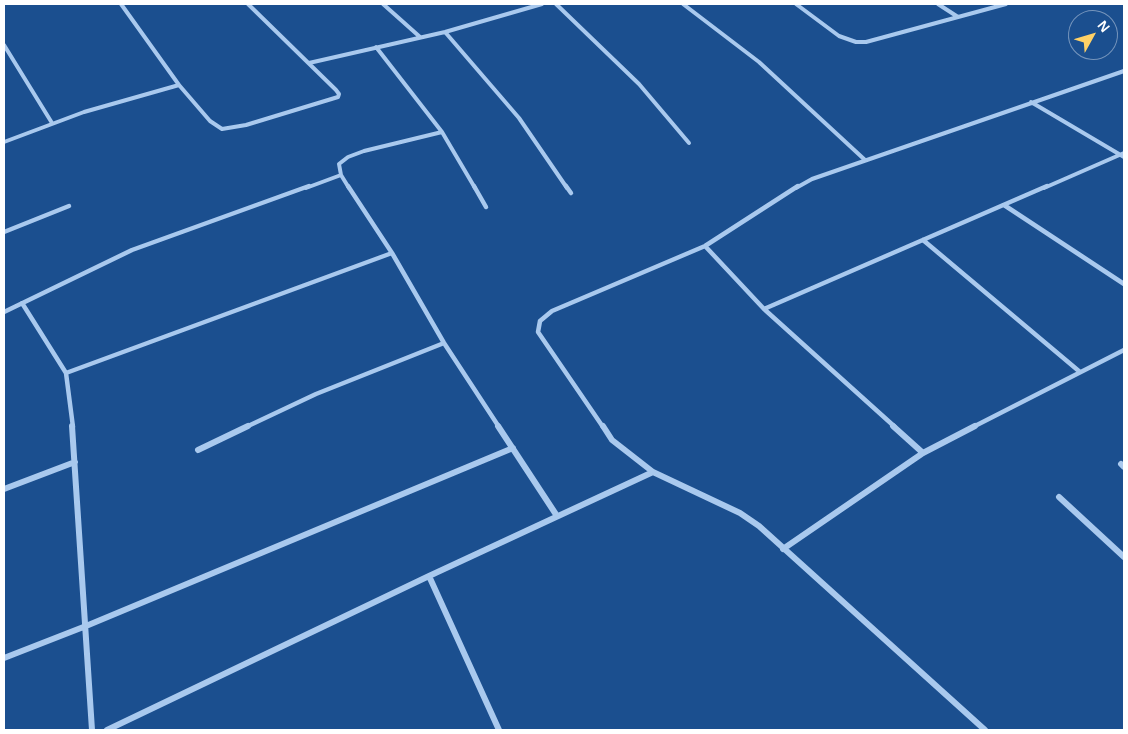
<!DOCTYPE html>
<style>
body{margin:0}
#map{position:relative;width:1128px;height:734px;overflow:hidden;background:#1b4f8f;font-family:Helvetica,sans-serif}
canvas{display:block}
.frame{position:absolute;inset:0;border:5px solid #fff;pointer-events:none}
.north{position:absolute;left:1068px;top:10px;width:50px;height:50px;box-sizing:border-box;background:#1b4f8f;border:1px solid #7695bc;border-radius:50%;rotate:51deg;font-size:14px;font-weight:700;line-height:20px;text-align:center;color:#fff}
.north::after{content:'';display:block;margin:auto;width:18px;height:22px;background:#ffd166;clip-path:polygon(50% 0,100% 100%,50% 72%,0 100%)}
</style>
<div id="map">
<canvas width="1128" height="734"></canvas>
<div class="frame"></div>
<div class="north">N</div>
</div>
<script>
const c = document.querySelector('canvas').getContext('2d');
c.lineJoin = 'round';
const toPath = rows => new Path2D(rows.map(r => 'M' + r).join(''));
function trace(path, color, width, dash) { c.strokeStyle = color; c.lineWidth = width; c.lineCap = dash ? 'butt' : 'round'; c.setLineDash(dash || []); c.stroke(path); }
trace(toPath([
 [121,4,179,85,210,121,222,129,246,125,338,97,339,94,336,90,248,4],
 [383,4,420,37],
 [556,4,639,84,689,143],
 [683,4,759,62,865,160],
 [796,4,839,36,856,42,866,42,1006,4],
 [938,4,958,17],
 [445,32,519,118,567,188],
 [4,45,52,123],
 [309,63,445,32,542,4],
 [1031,102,1124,157],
 [442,132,475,188],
 [4,142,84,112,179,85],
 [306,188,341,175],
 [349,188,341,175,339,164,348,157,364,151,442,132,376,47],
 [796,188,812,179,1124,71],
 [1044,188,1124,153]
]), '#a9c9ee', 4);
trace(toPath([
 [348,186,392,253,444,343,499,427],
 [474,186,486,207],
 [566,186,571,193],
 [1004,205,1124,284],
 [4,232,69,206],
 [923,240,1080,372],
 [705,246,764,309,895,427],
 [22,303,66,373,73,427],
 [764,309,1047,186],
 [4,312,132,250,309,186],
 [66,373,392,253],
 [246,427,316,394,444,343],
 [603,427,538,332,540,321,552,311,705,246,798,186],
 [973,427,1124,350]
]), '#a9c9ee', 4.5);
trace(toPath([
 [72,426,92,730],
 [498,426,557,516],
 [603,426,612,440,653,472,740,513,759,526,985,730],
 [893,426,923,453],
 [198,450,248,426],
 [1121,464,1124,467],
 [4,489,75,462],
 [1059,497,1124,557],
 [783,549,923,453,975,426],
 [429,576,499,730],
 [4,658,86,626,513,448],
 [107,730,429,576,653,472]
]), '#a9c9ee', 6);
</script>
